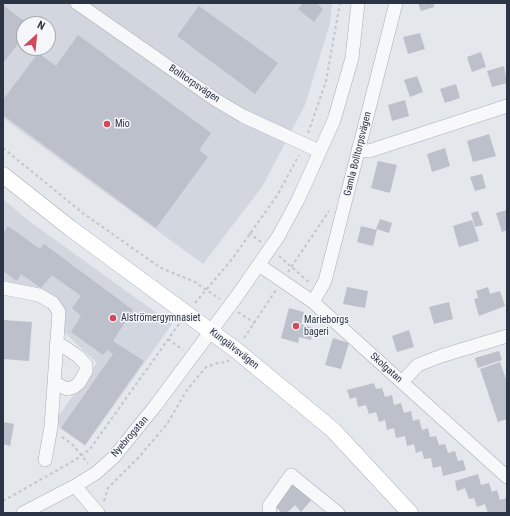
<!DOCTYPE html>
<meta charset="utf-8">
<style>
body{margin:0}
#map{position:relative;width:510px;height:516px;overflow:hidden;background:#e4e7ec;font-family:"Roboto Condensed",sans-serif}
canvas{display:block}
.frame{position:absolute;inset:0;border:4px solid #2b3445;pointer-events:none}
.north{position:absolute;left:16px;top:16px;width:40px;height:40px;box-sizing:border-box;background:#f4f6f9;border:1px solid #a4a8b1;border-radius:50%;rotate:27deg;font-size:11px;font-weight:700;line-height:16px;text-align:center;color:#2b3445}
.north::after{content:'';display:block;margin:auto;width:14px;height:18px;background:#d1495b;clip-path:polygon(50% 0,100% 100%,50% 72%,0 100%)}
</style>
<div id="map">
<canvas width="510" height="516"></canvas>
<div class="frame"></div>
<div class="north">N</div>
</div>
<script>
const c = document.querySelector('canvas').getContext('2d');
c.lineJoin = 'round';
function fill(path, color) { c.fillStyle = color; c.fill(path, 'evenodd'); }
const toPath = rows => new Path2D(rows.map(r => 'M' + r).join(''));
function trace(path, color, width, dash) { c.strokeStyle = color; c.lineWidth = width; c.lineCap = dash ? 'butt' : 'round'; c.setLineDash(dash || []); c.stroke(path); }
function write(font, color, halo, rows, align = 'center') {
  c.font = font + ' "Roboto Condensed",sans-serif'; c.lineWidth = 3; c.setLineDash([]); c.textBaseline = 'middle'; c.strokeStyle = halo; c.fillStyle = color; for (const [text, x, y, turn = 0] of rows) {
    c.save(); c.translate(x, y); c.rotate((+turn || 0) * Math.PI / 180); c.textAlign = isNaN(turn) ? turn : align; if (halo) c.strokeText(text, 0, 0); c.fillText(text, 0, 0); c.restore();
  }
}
fill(toPath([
 [3,3,332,3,330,23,305,105,262,187,203,264,3,118],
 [24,24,48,24,48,48,24,48],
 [3,199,29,221,172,324,85,446,53,423,97,363,61,329,64,312,40,292,3,280]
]), '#d2d6de');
fill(toPath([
 [303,3,316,3,323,9,314,22,298,9],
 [418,3,433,3,434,7,421,11],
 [3,5,28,24,24,24,24,36,3,63],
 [199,6,278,63,255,94,177,36],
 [420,33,425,49,408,54,403,37],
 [78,35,211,133,199,150,208,157,156,228,3,115,3,100,38,53,56,66],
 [481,52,486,67,472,72,467,57],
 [504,66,507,83,492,87,487,71],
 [417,76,423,92,410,97,404,80],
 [456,84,460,98,445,103,440,89],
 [405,100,409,116,392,121,388,105],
 [489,134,496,156,473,162,467,141],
 [445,148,450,166,432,172,427,154],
 [378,161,397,165,390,193,371,188],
 [482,174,486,188,475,191,470,177],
 [507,210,507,230,502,232,496,213],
 [478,211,483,225,475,227,471,213],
 [380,219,392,223,389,233,376,229],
 [472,220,479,241,459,247,453,226],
 [8,226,40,249,44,244,133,310,113,341,144,361,85,445,61,428,113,354,107,350,103,355,71,332,81,316,72,308,81,296,52,275,41,288,21,274,17,281,3,271,3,234],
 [361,226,377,230,373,246,357,242],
 [347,287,368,291,365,308,343,304],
 [488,287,490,294,500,291,505,306,479,316,474,299,478,298,476,291],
 [449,302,453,319,434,324,429,307],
 [289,308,304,312,301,324,314,328,311,340,299,337,298,343,281,338],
 [3,320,32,322,29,361,3,359],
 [409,330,414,347,397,352,392,336],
 [333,338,349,343,341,369,325,365],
 [499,351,502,360,478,368,475,358],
 [500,362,507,382,507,419,498,422,480,369],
 [374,383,376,389,382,388,385,397,392,395,394,405,401,403,404,413,411,411,413,421,419,419,422,430,428,428,430,437,436,436,439,445,445,444,448,453,455,451,458,461,463,460,466,470,443,476,441,466,433,468,431,458,424,459,422,451,416,453,414,444,407,446,405,436,396,438,394,428,387,430,385,420,379,422,376,412,369,414,366,405,358,407,356,397,350,399,347,390],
 [3,422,14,424,10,446,3,444],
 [478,474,481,485,489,483,492,492,497,490,500,500,507,498,507,513,488,513,485,504,477,507,474,498,469,499,465,488,457,491,455,481],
 [292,480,313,498,301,512,295,505,287,513,282,513,273,504]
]), '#bbc0ca');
const minor = toPath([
 [77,3,216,100,243,116,319,151],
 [358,150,369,151,507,106],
 [259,265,313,302,507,477],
 [3,288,39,295,53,303,59,312,51,427,45,460],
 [313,302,325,281,396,3],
 [402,382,418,365,441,356,507,336],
 [55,383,67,389,74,387,79,383,86,371,86,365,79,357,63,346,56,345],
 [75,486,98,513],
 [23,513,75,486,96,473,114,457,156,405,237,296,278,237,298,200,334,120,352,58,358,3],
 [270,513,269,506,291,475,338,513]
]);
const major = toPath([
 [3,175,70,228,236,350,333,430,410,513]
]);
trace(minor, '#a9aeb7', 14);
trace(major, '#a3abb8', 17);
trace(toPath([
 [308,133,326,81,340,3],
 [3,148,84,214,148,259,161,268,195,282,220,299],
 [249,233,261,242],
 [279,256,310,283],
 [288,272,329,211],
 [195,303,233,258,278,194,299,155],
 [238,312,254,323],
 [244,338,276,290],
 [168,339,183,350],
 [62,437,72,444,88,463],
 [3,501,75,460,90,449,179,324],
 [104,501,108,488,139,457,167,424,187,390,206,367,218,363,227,362,229,360]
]), '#c2c5cb', 2, [3, 3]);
trace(minor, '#f7f8fa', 13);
trace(major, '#fff', 16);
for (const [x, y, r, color] of [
 [107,124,4,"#d1495b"],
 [113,318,4,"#d1495b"],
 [296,326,4,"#d1495b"]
]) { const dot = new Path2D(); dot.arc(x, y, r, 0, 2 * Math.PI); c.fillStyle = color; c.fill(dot); trace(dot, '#f4f6f9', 1.5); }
write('10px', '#2b3445', '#f4f6f9', [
 ["Bolltorpsvägen",194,84,34],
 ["Gamla Bolltorpsvägen",358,154,-76],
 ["Kungälvsvägen",234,349,38],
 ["Skolgatan",386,368,42],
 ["Nyebrogatan",130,437,-49]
]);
write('10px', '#2b3445', '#f4f6f9', [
 ["Mio",115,124],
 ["Alströmergymnasiet",121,318],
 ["Marieborgs",304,320],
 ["bageri",304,332]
], 'left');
</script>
